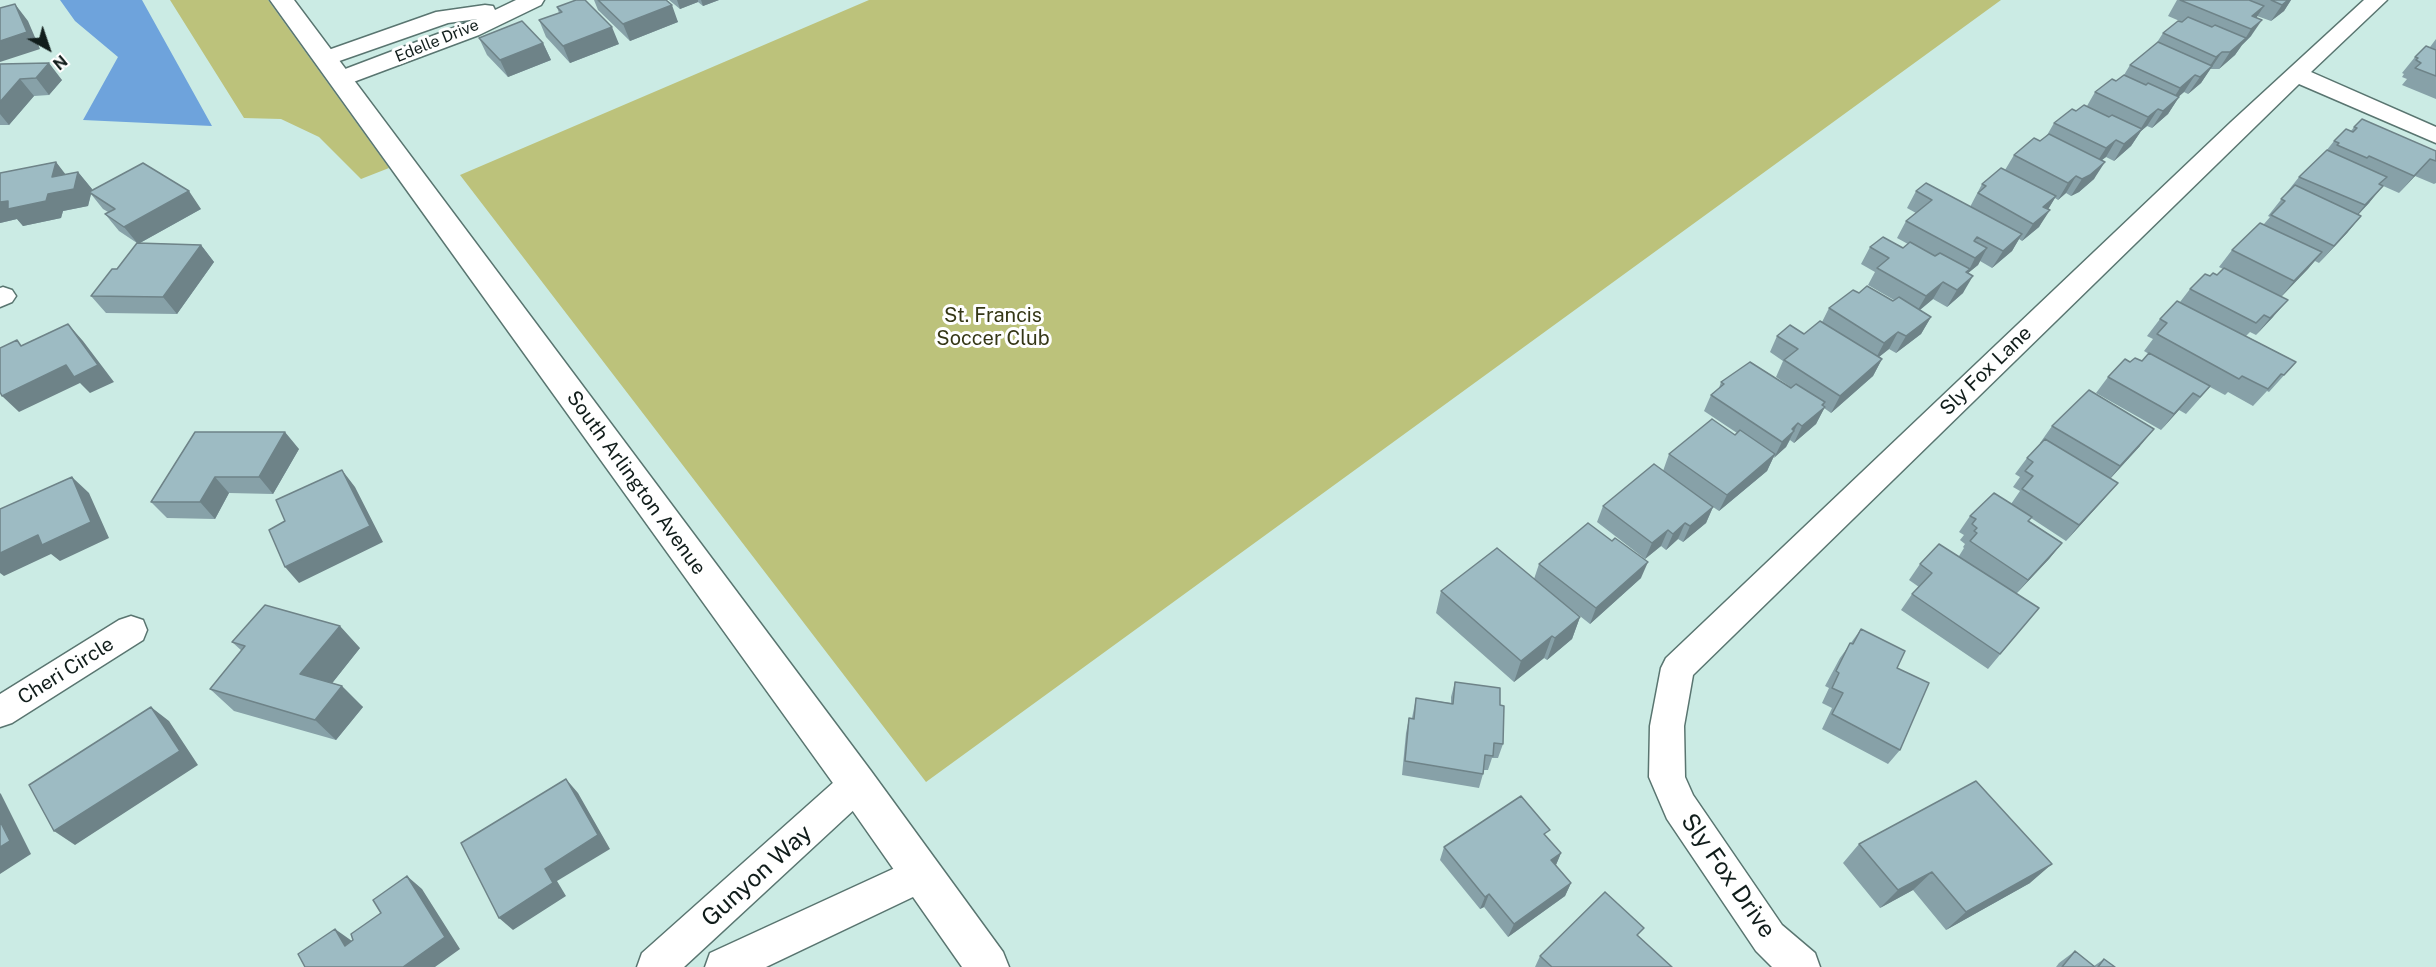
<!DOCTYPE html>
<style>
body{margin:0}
#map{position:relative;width:2436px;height:967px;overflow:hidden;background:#cbebe4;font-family:"Public Sans",sans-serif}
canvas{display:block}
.north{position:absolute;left:18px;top:18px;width:60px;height:60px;-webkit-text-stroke:4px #fff;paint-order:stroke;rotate:140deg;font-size:16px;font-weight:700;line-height:24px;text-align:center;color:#111d1b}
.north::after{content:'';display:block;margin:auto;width:21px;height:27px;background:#111d1b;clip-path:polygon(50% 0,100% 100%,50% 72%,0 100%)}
</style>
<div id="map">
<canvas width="2436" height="967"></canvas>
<div class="north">N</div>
</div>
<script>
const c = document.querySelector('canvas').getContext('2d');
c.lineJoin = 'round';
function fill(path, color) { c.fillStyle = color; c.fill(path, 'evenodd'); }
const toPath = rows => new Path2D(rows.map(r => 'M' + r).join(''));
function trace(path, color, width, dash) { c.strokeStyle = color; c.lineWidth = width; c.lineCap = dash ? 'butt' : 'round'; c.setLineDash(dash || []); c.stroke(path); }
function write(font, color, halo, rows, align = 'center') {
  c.font = font + ' "Public Sans",sans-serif'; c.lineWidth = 6; c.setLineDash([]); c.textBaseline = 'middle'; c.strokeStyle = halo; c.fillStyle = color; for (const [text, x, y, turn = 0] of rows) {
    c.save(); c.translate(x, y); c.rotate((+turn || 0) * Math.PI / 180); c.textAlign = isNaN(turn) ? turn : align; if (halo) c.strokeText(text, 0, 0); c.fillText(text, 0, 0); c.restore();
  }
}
fill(toPath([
 [170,0,268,0,389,168,361,179,319,137,281,119,244,118],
 [869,0,2001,0,926,782,460,175]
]), '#bcc27b');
fill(toPath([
 [60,0,142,0,212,126,83,120,118,57,75,21]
]), '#6ea3dc');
const minor = toPath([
 [516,0,544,0,541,5,479,35,348,84,340,86,332,84,329,79,332,74,477,19,448,23,325,66,317,64,314,59,317,54,436,12,485,5,493,6,495,10,516,0],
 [2364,0,2387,0,2311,72,2436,127,2436,143,2299,84,1693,675,1684,726,1685,777,1693,795,1782,925,1815,953,1820,967,1772,967,1756,951,1667,819,1649,777,1650,726,1661,668,1666,658,2231,122,2364,0],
 [3,287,12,290,16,296,12,302,0,307,0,288,3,287],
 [131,616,143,620,147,630,143,640,12,723,0,727,0,694,119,620,131,616],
 [857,768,870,773,875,784,870,795,684,967,637,967,642,953,844,773,857,768],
 [921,856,934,861,940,874,934,887,766,967,705,967,710,953,921,856]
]);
const tertiary = toPath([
 [270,0,294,0,871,771,1003,952,1009,967,962,967,843,797,270,0]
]);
trace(minor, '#597570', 3);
trace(tertiary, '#597570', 3);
fill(minor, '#fff');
fill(tertiary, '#fff');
fill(toPath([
 [594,0,666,0,678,22,630,41,598,10],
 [669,0,719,0,703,6,698,2,680,9],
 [2177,0,2291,0,2284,11,2271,21,2257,16,2251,36,2242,45,2235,55,2219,69,2210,69,2201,83,2188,94,2184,92,2178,97,2179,97,2168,114,2152,128,2147,126,2141,131,2131,146,2114,161,2106,157,2102,160,2094,179,2079,192,2071,196,2066,193,2058,200,2055,198,2048,209,2039,227,2022,241,2019,239,2012,251,1992,268,1980,261,1978,265,1968,273,1963,293,1947,307,1933,299,1920,310,1931,317,1921,334,1896,353,1889,349,1879,357,1882,359,1873,376,1831,413,1824,408,1816,424,1794,443,1790,440,1786,447,1773,458,1767,471,1719,511,1713,507,1706,523,1683,542,1678,539,1666,550,1661,546,1645,559,1597,522,1603,506,1663,471,1669,454,1735,435,1737,433,1704,411,1711,395,1719,388,1721,382,1792,388,1776,377,1783,361,1770,352,1777,336,1804,334,1822,322,1829,308,1859,293,1893,301,1894,300,1868,285,1875,272,1861,264,1870,247,1903,248,1908,244,1897,238,1906,221,1916,213,1907,208,1916,191,1970,207,1982,184,2005,170,2014,155,2040,141,2046,137,2054,123,2076,111,2087,106,2095,92,2116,81,2124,75,2130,65,2156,44,2163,33,2182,22,2168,16],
 [557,7,619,44,570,63,546,37,539,20,559,13],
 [479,38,543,43,551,60,508,77,487,55],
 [2436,39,2436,99,2402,85,2407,79,2402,77,2404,74,2402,73,2415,57,2430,47],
 [0,64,62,80,49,95,34,96,9,125,0,125],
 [2354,127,2436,151,2436,183,2434,184,2415,176,2399,193,2381,185,2369,203,2358,215,2361,216,2347,233,2319,263,2315,261,2281,297,2273,317,2256,335,2250,332,2246,336,2296,362,2269,392,2267,391,2253,406,2228,392,2225,395,2210,387,2186,414,2179,410,2161,430,2096,393,2108,377,2130,362,2142,361,2149,354,2144,351,2153,339,2147,336,2160,319,2180,302,2190,289,2210,276,2217,275,2223,269,2219,267,2232,250,2264,224,2270,217,2268,216,2299,177,2326,151,2334,141,2351,131],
 [56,162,65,175,78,172,92,189,91,191,201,209,140,243,201,245,214,262,177,314,106,313,91,296,117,269,137,243,119,231,105,214,108,212,103,209,91,194,88,206,63,211,61,218,23,226,17,219,0,223,0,173],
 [2052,426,2140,446,2110,479,2104,499,2066,541,2031,518,2029,521,2062,543,2049,559,2016,594,2039,608,1988,669,1901,610,1912,594,1919,587,1909,580,1920,564,1959,556,1964,548,1963,547,1965,544,1960,540,1964,535,1959,532,1970,516,2011,504,2020,491,2013,487,2020,477,2015,474,2027,458,2041,443,2040,443],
 [195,432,299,449,273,494,229,493,215,519,167,518,151,502],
 [1539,564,1641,578,1590,624,1571,609,1580,617,1572,639,1547,660,1544,658,1514,682,1436,613,1441,591,1534,579],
 [1861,629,1897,668,1900,750,1888,764,1822,729,1832,708,1822,703,1829,688,1825,686,1840,658],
 [232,642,360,648,332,683,363,707,336,740,234,711,210,689,242,651],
 [1455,682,1500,705,1503,744,1498,758,1492,758,1488,770,1484,770,1483,774,1479,788,1402,775,1406,733,1409,718,1412,718,1416,698,1451,703,1451,697],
 [1547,837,1561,853,1556,865,1571,883,1565,896,1508,937,1484,907,1480,909,1440,860,1444,847],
 [1859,844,2030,883,1946,930,1913,890,1880,908,1843,863],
 [1638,936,1672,967,1535,967,1540,956],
 [2075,951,2094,966,2104,959,2115,967,2056,967,2059,963]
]), '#87a1a8');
fill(toPath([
 [677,0,698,0,698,2,680,9],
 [701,0,719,0,703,6],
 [2288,0,2291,0,2284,11,2271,21,2282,5],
 [15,4,28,21,40,49,0,62,0,41],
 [672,5,678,22,630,41,623,24],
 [2264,6,2253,23,2252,16],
 [2262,20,2251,36,2242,45,2235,55,2219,69,2230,52,2245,39,2251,29],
 [612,27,619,44,570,63,563,46],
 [543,43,551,60,508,77,500,60],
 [2222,52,2201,83,2188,94,2200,77,2207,70,2216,57],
 [49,63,62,80,49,95,36,78],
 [2195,75,2184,92,2169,105,2180,88],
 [20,79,34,96,9,125,0,114,0,102],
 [2179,97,2168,114,2152,128,2163,111],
 [2158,109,2147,126,2141,131,2131,146,2114,161,2124,144,2138,133,2148,117],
 [2116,140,2106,157,2095,165,2106,148],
 [2430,159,2415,176,2399,193,2414,176],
 [56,162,70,180,78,172,92,189,91,193,89,192,91,194,88,206,63,211,61,218,23,226,17,219,0,223,0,202,52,177],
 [2105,162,2094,179,2079,192,2071,196,2082,179],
 [2076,176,2066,193,2058,200,2068,183],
 [2383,186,2369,203,2351,222,2365,205],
 [189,191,201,209,138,244,124,227],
 [2056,196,2046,213,2043,207],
 [2050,210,2039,227,2022,241,2033,224],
 [2361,216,2347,233,2319,263,2334,246],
 [2022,234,2012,251,1992,268,2003,251],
 [201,245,214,262,177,314,163,297],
 [1987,248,1978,265,1967,274,1966,272,1969,270,1975,258],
 [2322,252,2308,269,2280,298,2294,281],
 [1973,276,1963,293,1947,307,1957,290],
 [1943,282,1933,299,1916,313,1926,296],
 [2288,300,2273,317,2256,335,2270,318],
 [1931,317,1921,334,1896,353,1906,336],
 [68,324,83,341,114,382,90,393,80,383,19,412,2,396],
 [1898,332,1889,349,1875,360,1884,343],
 [1882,359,1873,376,1831,413,1840,396],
 [2193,393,2179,410,2161,430,2174,414],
 [1825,402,1821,410,1825,407,1816,424,1794,443,1802,426],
 [1798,423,1786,447,1774,458,1782,442,1792,429],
 [2154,429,2140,446,2107,482,2120,466],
 [285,432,299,449,273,494,259,477],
 [1775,454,1767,471,1719,511,1727,495],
 [342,470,355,487,383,542,299,583,285,567],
 [72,477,89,493,109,538,60,561,51,554,4,576,0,573,0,553,38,535],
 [215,477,229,493,215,519,200,502],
 [2118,483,2104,499,2066,541,2079,525],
 [1713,507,1706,523,1683,542,1690,526],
 [1685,523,1678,539,1666,550,1673,534],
 [1668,530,1661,546,1645,559,1652,543],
 [2062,543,2049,559,2015,595,2028,580],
 [1648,562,1641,578,1590,624,1596,608],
 [1580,617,1572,639,1547,660,1555,638],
 [340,626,360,648,322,696,300,674],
 [1552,636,1544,658,1514,682,1521,661],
 [342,686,363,707,336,740,315,720],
 [151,707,169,721,198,765,75,845,54,831],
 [566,779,578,793,610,849,557,881,566,896,513,930,499,918,545,869],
 [0,793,1,794,31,854,0,874],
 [1561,853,1555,867,1551,860],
 [2052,864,2030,883,1946,930,1966,912],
 [1932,872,1913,890,1880,908,1898,890],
 [407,876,422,889,460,949,435,967,403,967],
 [1571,883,1565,896,1508,937,1514,924],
 [1489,894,1484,907,1480,909,1485,897],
 [335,929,352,941,345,946]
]), '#6e8388');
const building = toPath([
 [576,0,585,0,612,27,563,46,539,20,562,12,557,7,576,0],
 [598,0,666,0,672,5,623,24,598,0],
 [2180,0,2249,0,2264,6,2252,16,2262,20,2251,29,2180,0],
 [2271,0,2288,0,2282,5,2271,0],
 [15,4,27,32,0,41,0,8,15,4],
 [2188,17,2212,27,2215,25,2246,38,2230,52,2222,52,2216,57,2163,33,2178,21,2182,22,2188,17],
 [522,21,543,43,500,60,479,38,522,21],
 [2158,42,2212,66,2200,77,2195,75,2180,88,2130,65,2158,42],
 [2426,46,2436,50,2436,76,2415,68,2421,63,2416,60,2418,58,2415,57,2426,46],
 [49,63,36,78,20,79,0,102,0,64,49,63],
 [2124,75,2146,85,2148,83,2179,97,2163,111,2158,109,2148,117,2095,92,2112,79,2116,81,2124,75],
 [2084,105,2109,117,2112,115,2142,129,2124,144,2116,140,2106,148,2054,123,2072,109,2076,111,2084,105],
 [2362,119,2436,151,2436,161,2430,159,2414,176,2369,156,2367,158,2337,145,2339,143,2334,141,2346,129,2353,132,2357,128,2354,127,2362,119],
 [2049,134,2105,162,2090,175,2082,179,2076,176,2068,183,2014,155,2034,138,2040,141,2049,134],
 [2327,150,2387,177,2379,184,2383,186,2365,205,2299,177,2327,150],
 [56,162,52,177,78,172,74,189,48,194,46,201,8,209,8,201,0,202,0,173,56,162],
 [143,163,189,191,124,227,105,214,115,209,89,192,143,163],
 [2001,168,2056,196,2043,207,2050,210,2033,224,1978,193,1986,186,1982,184,2001,168],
 [1926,183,2022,234,2003,251,1977,237,1974,241,1987,248,1975,258,1906,221,1932,200,1916,191,1926,183],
 [2295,185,2361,216,2334,246,2271,215,2285,201,2281,199,2295,185],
 [2260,223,2322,252,2294,281,2232,250,2260,223],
 [1883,237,1903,248,1910,242,1935,256,1940,253,1970,269,1966,272,1973,276,1957,290,1943,282,1926,296,1877,268,1889,258,1870,247,1883,237],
 [137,243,201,245,163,297,91,296,112,269,117,269,137,243],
 [2224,268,2288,300,2270,318,2264,315,2256,323,2190,289,2205,274,2210,276,2213,273,2217,275,2224,268],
 [1867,286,1893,301,1899,297,1931,317,1906,336,1898,332,1884,343,1829,308,1853,290,1859,293,1867,286],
 [2177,301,2296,362,2284,375,2281,374,2268,389,2242,376,2239,379,2157,334,2167,323,2160,319,2177,301],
 [1820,321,1882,359,1840,396,1784,360,1798,349,1777,336,1790,325,1804,334,1820,321],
 [68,324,98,365,74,377,66,365,2,396,0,392,0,348,17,340,21,346,68,324],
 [2149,353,2210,386,2200,397,2193,393,2174,414,2108,377,2125,359,2130,362,2135,358,2142,361,2149,353],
 [1750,362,1791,388,1796,384,1825,402,1822,405,1825,407,1802,426,1798,423,1792,429,1794,431,1782,442,1711,395,1724,384,1721,382,1750,362],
 [2089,390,2154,429,2120,466,2052,426,2089,390],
 [1712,419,1735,435,1740,430,1775,454,1727,495,1669,454,1712,419],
 [195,432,285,432,259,477,215,477,200,502,151,502,195,432],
 [2045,439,2118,483,2079,525,2022,489,2033,476,2025,471,2033,462,2027,458,2045,439],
 [1654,464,1713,507,1690,526,1685,523,1673,534,1668,530,1652,543,1603,506,1654,464],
 [342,470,370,526,285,567,269,530,285,521,276,500,342,470],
 [72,477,91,522,42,545,38,535,0,553,0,509,72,477],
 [1994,493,2032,517,2028,521,2062,543,2028,580,1970,541,1977,533,1974,531,1977,528,1972,524,1976,519,1970,516,1994,493],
 [1588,523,1612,541,1615,538,1648,562,1596,608,1539,564,1588,523],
 [1939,544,2039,608,2000,654,1912,594,1932,573,1920,564,1939,544],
 [1497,548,1580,617,1555,638,1552,636,1521,661,1441,591,1497,548],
 [265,605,340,626,300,674,342,686,315,720,210,689,245,646,232,642,265,605],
 [1861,629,1905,651,1897,668,1929,683,1900,750,1832,714,1843,693,1832,688,1839,673,1836,671,1850,643,1853,644,1861,629],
 [1455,682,1500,688,1500,705,1504,706,1503,744,1494,743,1493,756,1485,755,1483,774,1405,761,1409,718,1414,719,1416,698,1453,704,1455,682],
 [151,707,180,751,54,831,29,785,151,707],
 [566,779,598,835,545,869,553,883,499,918,461,843,566,779],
 [1976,781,2052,864,1966,912,1932,872,1898,890,1859,844,1976,781],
 [1521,796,1550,830,1544,834,1561,853,1551,860,1571,883,1514,924,1489,894,1485,897,1444,847,1521,796],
 [0,821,10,841,0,847,0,821],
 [407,876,445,937,403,967,305,967,298,954,335,929,345,946,353,940,351,934,381,913,373,900,407,876],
 [1605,892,1644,928,1637,935,1672,967,1552,967,1540,956,1605,892],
 [2075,951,2095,967,2062,967,2075,951],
 [2104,959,2115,967,2098,967,2104,959]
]);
fill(building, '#9dbbc3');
trace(building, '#6e8388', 1.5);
write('16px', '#111d1b', '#fff', [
 ["Edelle Drive",437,41,-22]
]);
write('20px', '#353716', '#fff', [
 ["St. Francis",993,316],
 ["Soccer Club",993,339]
]);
write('20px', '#111d1b', '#fff', [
 ["Sly Fox Lane",1986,371,-44],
 ["South Arlington Avenue",636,483,54],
 ["Cheri Circle",66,671,-32]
]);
write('24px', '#111d1b', '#fff', [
 ["Gunyon Way",757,876,-42],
 ["Sly Fox Drive",1728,876,55]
]);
</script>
